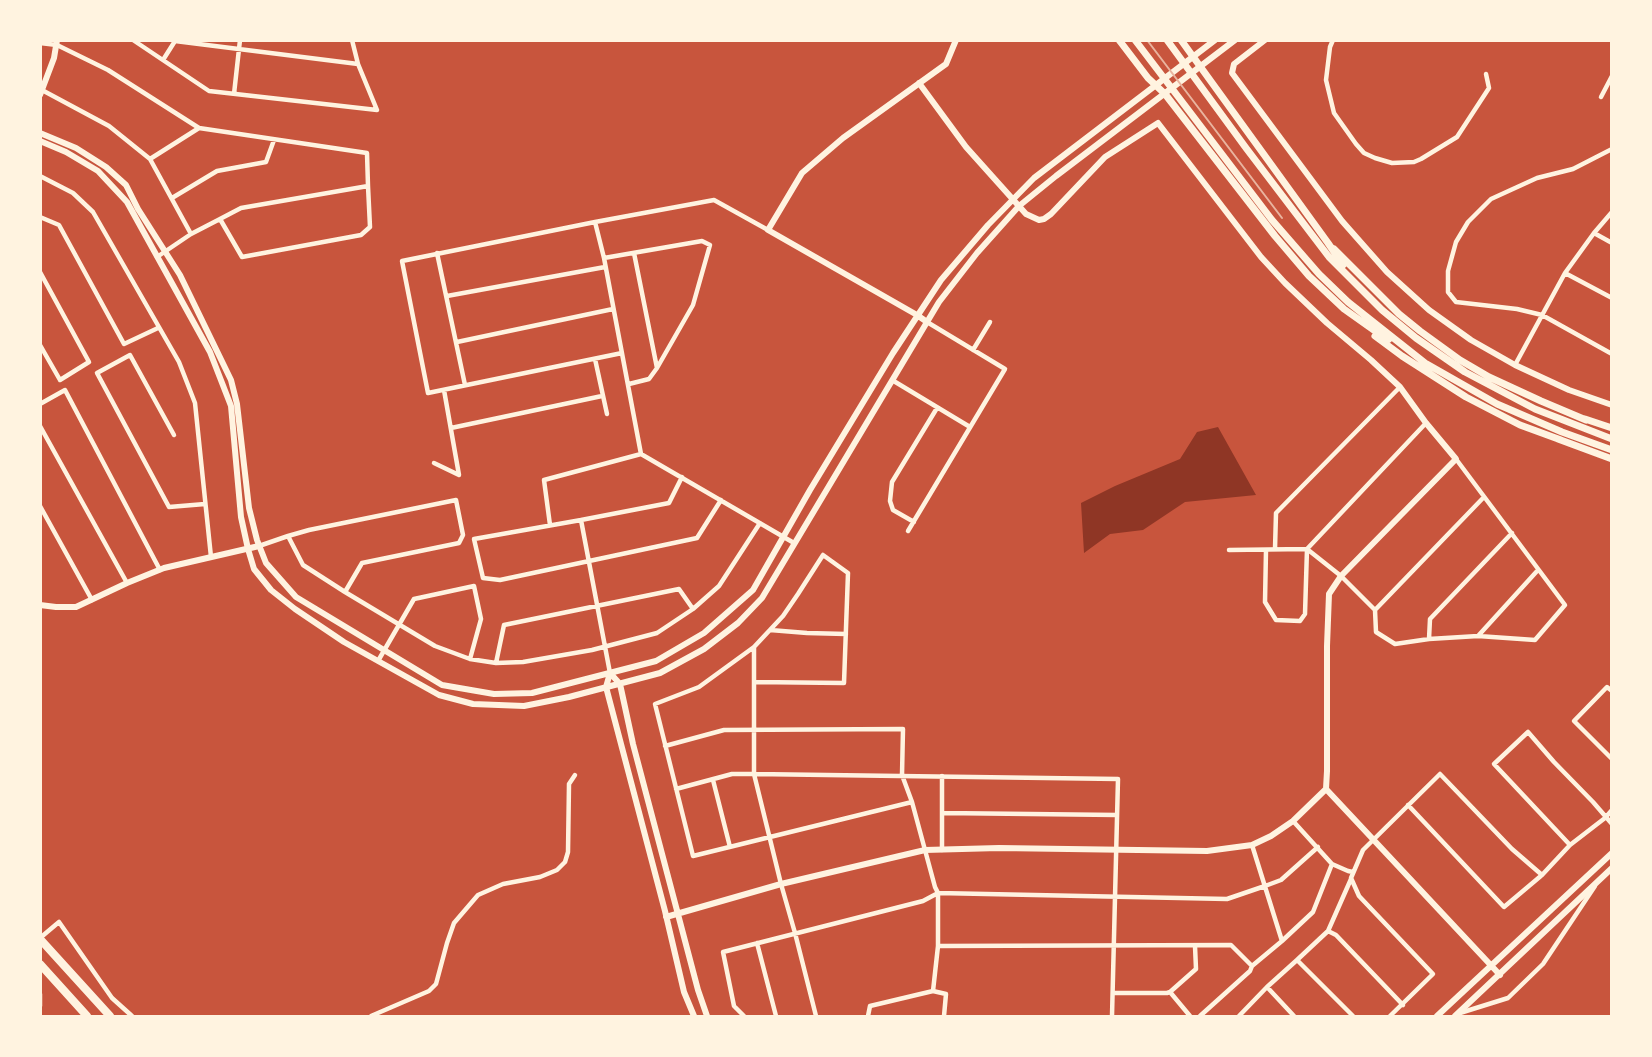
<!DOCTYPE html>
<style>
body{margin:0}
#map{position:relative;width:1652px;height:1057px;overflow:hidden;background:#c8553d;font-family:Lora,serif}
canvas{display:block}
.frame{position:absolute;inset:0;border:42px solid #fff3e0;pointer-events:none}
</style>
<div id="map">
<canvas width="1652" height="1057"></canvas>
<div class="frame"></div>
</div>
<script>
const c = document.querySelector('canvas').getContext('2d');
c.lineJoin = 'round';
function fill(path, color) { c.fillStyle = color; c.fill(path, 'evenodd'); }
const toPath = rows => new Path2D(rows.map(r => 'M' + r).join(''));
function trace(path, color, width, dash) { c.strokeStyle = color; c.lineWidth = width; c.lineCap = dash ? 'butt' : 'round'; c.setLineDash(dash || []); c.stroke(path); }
fill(toPath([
 [1218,427,1256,495,1185,502,1143,530,1110,534,1084,553,1081,503,1115,486,1180,459,1197,432]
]), '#8f3625');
trace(toPath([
 [133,40,209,91,377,110,358,64,352,40],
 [1333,40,1330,47,1326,80,1334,113,1356,144,1364,153,1375,158,1392,163,1414,162,1421,159,1457,137,1489,88,1486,74],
 [40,43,57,45,108,70,199,128,367,153,368,186,370,227,361,235,242,257,220,219,241,208,368,186],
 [163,60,175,41,358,64],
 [40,89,109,126,150,159,191,234],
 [234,94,240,40],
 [1601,97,1612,76],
 [1612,149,1573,169,1537,178,1491,199,1468,222,1456,242,1448,271,1448,292,1456,302,1517,309,1542,315,1612,354],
 [150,159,199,128],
 [40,176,73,193,93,212,179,362,195,403,211,557],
 [172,198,217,171,266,162,274,140],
 [40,217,59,225,124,344,158,328],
 [595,222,402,261,428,393,622,353],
 [768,230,714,200,595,222,604,258,641,454,794,543],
 [1594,233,1612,243],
 [437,253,465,385],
 [634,253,657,368],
 [157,257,191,234,220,219],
 [604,258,702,241,710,245,693,305,657,368,649,379,629,384],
 [40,272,89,362,60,380,40,345],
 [1565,273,1612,298],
 [447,296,605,267],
 [457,342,613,309],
 [973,350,990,322],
 [595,359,607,414],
 [1515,365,1565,273,1594,233,1612,212],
 [892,380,970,427],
 [444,390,459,475],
 [40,404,65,390,160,570],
 [40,426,127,583],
 [451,428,602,396],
 [174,435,130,355,97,373,169,507,205,504],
 [434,463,459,475],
 [40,506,92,600],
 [581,520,474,539,483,578,500,580,697,538,721,500],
 [914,522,893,510,890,501,892,482,937,408],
 [550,525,544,480,641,454],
 [908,531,1005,369,927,322],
 [288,536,303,565,345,592,435,646,470,659,496,663,523,662,592,650,657,633,693,609,719,586,760,523],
 [259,546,288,536,309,530,456,500,463,535,459,543,362,563,345,592],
 [1275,549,1276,513,1400,387],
 [1229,550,1307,549,1341,576,1375,610,1376,632,1395,644,1429,639,1478,636,1535,640,1565,605,1456,459],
 [1266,550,1265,602,1276,620,1300,621,1305,614,1307,549,1426,423],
 [1375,610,1484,497],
 [770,630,807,633,846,634],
 [1478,636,1538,570],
 [1429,639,1430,619,1512,533],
 [754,647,699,687,655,704,693,856,912,802],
 [378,661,414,599,474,586,481,619,470,659],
 [496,663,504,625,679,589,693,609],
 [610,673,581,520,669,503,682,477],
 [754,682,844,683,848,573,823,555,798,594,783,616,754,647,754,774,781,884,795,933,816,1016],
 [1612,691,1607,687,1574,721,1612,759],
 [665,746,724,730,903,729,902,775,912,802,935,887,938,893,1227,899,1265,886,1281,880,1318,847],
 [942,776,942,850],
 [713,780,730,847],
 [676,789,732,774,754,774,1118,779,1112,1016],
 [1408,805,1504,907,1542,875,1570,845,1605,818,1612,810],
 [942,813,1117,815],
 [1293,821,1332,864,1348,871,1353,872],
 [1570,845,1494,764,1528,732,1554,762,1593,802,1612,824],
 [1328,931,1351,879],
 [40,938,59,922,112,998,132,1016],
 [1282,941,1313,912,1332,864],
 [757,943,776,1016],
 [938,946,1231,945,1252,966,1282,941,1252,845],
 [1267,987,1297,960],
 [933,991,946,994,944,1016],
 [1170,992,1190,1016],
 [1114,993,1167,993,1170,992,1196,969,1195,946],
 [40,994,40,1006],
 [1460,1013,1508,998,1543,964,1595,886],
 [371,1016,429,991,436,984,447,943,454,923,478,895,503,884,540,877,557,870,565,862,568,852,569,784,575,775],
 [744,1016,734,1006,723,952,923,901,938,893,938,946,933,991,870,1006,868,1016],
 [1200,1016,1250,971,1252,966],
 [1239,1016,1267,987,1294,1016],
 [1353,1016,1297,960,1328,931,1336,935,1403,1005],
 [1390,1016,1433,974,1359,896,1351,878,1363,850,1440,774,1512,849,1542,875]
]), '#fff3e0', 4.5);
trace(toPath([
 [1265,40,1234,64,1232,73,1342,221,1387,272,1429,310,1471,340,1515,365,1569,390,1612,405],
 [40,95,54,58,57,40],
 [40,133,76,148,106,167,126,185,138,209,180,275,231,380,237,404,249,508,257,540,266,563,296,597,442,685,494,694,532,693,656,661,704,633,753,590,810,490,893,353,941,280,988,225,1034,178,1215,40],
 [40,141,66,152,98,171,127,202,210,352,231,406,241,517,248,549,254,569,271,590,295,609,344,642,439,695,473,704,524,706,569,697,660,673,704,649,738,623,762,598,939,302,977,253,1019,206,1056,176,1235,40],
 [927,322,917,315,768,230,802,173,843,138,946,64,956,40],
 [40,605,56,607,76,607,127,583,164,568,259,546],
 [610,673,620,684,633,744,698,990,707,1016],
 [610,673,606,687,665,911,684,992,694,1016],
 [1326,789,1500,975],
 [666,917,781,884,925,850,999,848,1207,851,1252,845,1271,836,1293,821,1326,789,1327,771,1327,646,1329,594,1341,576,1456,459,1426,423,1400,387,1371,360,1327,323,1285,283,1261,257,1158,123,1105,157,1051,214,1044,219,1039,220,1026,214,966,147,919,83],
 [1437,1016,1612,853],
 [1455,1016,1612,868]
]), '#fff3e0', 6);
trace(toPath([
 [1119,40,1148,78,1165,94,1275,236,1309,276,1344,309,1375,331,1389,339],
 [1135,40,1272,220,1319,274,1348,302,1425,363,1497,404,1562,432,1612,450],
 [1167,40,1246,148,1329,257,1382,310,1416,338,1465,372,1535,409,1612,439],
 [1181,40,1328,243,1343,265],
 [1334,249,1399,314,1420,331,1460,360,1489,377,1541,401,1586,420],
 [1375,336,1402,356,1466,397,1520,425,1561,440],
 [1585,419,1612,428],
 [1558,439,1612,459]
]), '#fff3e0', 7);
trace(toPath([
 [40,939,110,1016],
 [40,964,87,1016]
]), '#fff3e0', 8);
trace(toPath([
 [1147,40,1282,218]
]), '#e9b49f', 2);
</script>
